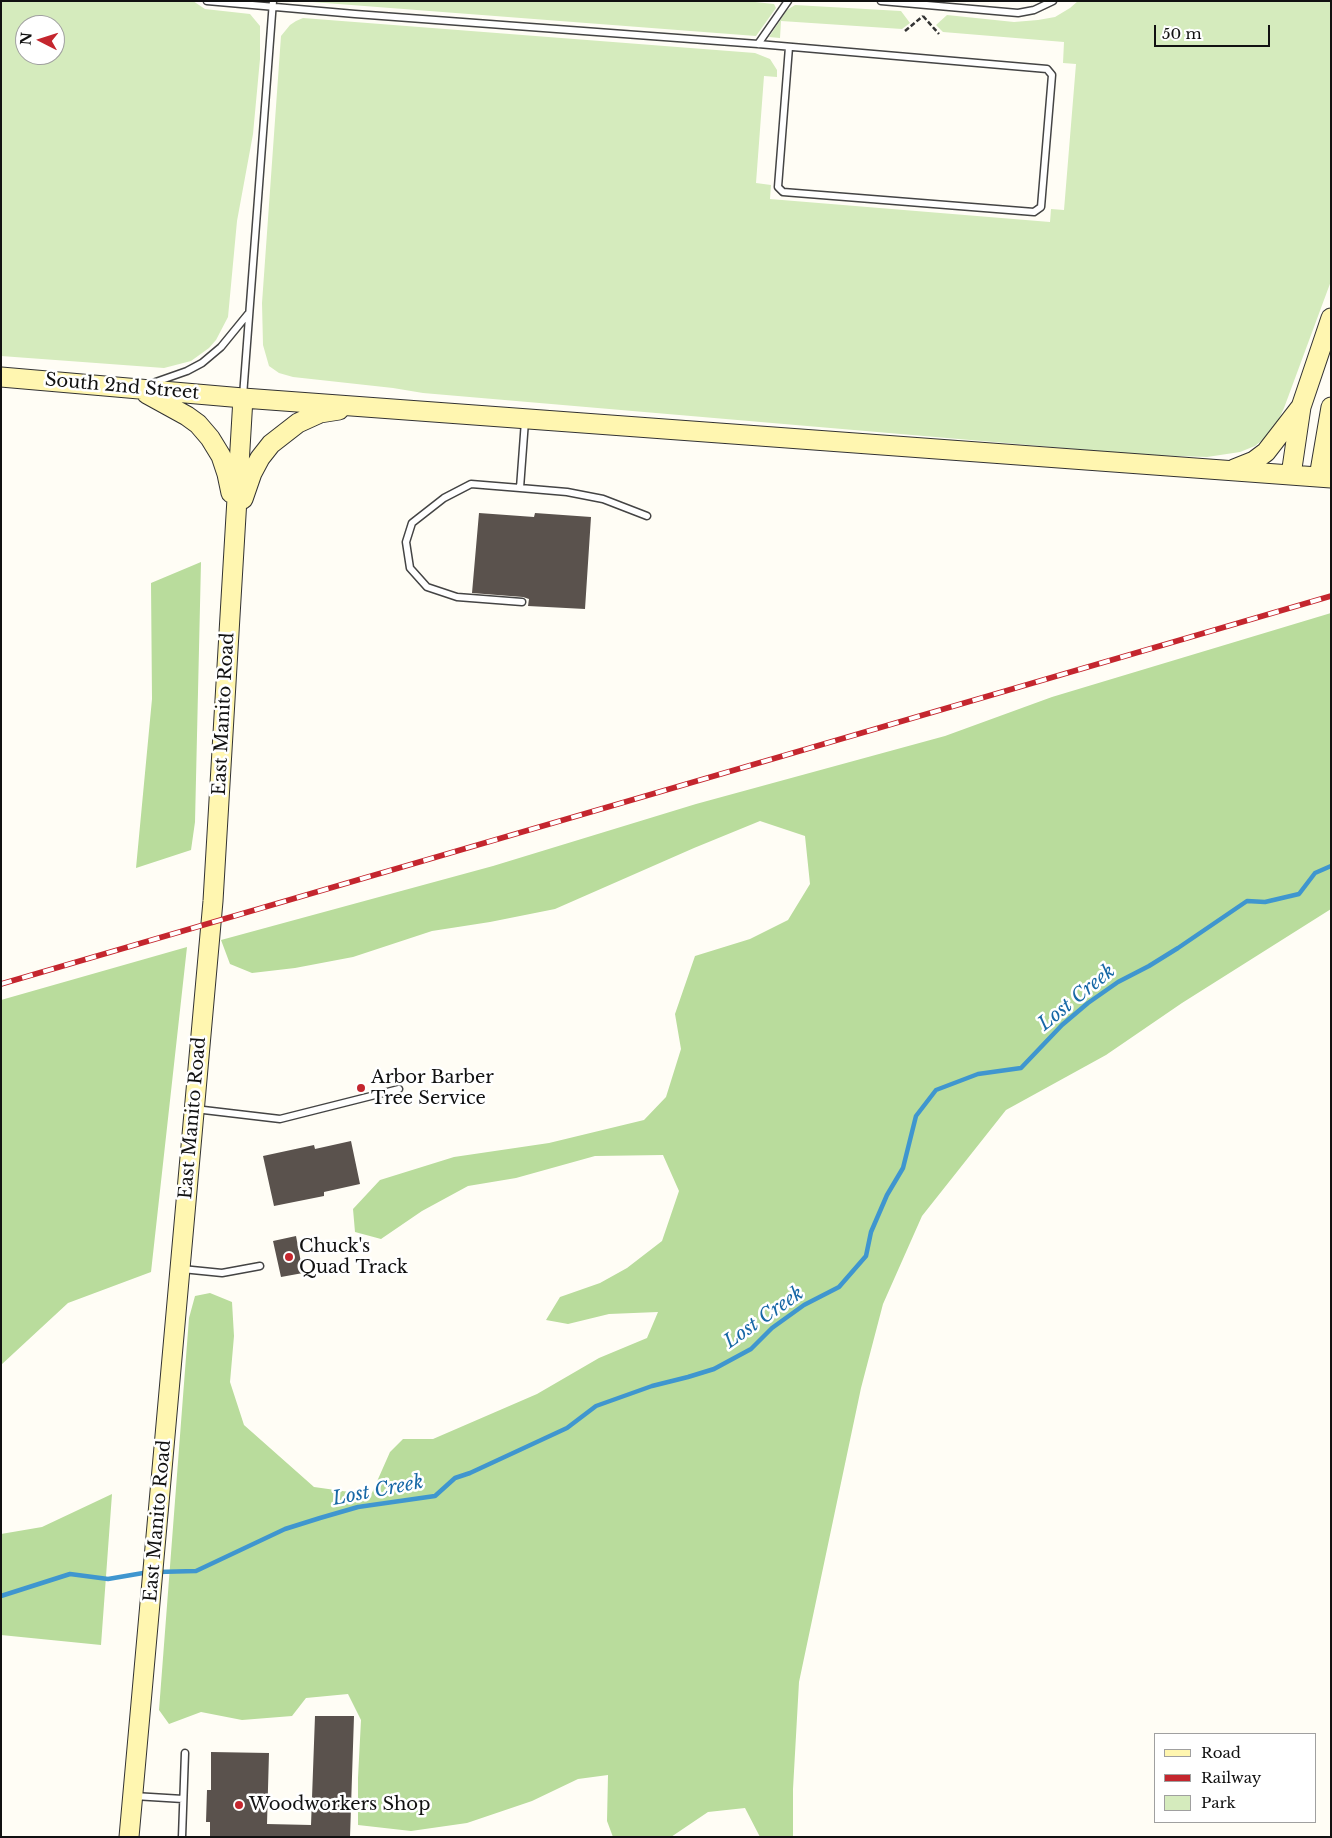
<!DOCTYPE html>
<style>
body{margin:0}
#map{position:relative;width:1332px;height:1838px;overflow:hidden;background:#fffdf5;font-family:"Libre Baskerville",serif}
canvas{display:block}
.frame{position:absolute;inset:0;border:2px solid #111;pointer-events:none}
.legend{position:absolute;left:1154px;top:1733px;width:162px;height:90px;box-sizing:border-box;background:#fff;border:1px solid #a0a0a0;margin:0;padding:6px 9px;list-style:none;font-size:15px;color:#111}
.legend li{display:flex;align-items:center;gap:10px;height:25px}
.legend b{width:25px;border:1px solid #a0a0a0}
.north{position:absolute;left:15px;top:15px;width:50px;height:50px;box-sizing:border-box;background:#fff;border:1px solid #a0a0a0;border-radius:50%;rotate:275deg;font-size:14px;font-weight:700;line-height:20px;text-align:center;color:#111}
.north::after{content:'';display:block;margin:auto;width:18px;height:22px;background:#c4262e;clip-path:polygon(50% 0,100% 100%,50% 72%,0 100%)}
.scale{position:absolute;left:1154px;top:25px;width:116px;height:22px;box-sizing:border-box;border:2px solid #111;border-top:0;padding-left:6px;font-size:15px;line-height:18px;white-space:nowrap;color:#111;-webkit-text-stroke:4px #fff;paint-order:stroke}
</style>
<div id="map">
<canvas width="1332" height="1838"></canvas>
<div class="frame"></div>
<ul class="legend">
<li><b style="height:6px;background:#fff6b0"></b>Road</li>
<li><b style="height:6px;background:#c4262e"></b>Railway</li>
<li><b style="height:14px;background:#d5ebbd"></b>Park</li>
</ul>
<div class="north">N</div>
<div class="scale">50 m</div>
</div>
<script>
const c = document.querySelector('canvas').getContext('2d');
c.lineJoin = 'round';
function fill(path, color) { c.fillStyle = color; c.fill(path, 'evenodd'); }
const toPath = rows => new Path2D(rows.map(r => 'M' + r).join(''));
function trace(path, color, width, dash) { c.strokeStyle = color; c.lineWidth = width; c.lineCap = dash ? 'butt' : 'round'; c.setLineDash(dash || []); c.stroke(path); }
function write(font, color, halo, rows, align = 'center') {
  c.font = font + ' "Libre Baskerville",serif'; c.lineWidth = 5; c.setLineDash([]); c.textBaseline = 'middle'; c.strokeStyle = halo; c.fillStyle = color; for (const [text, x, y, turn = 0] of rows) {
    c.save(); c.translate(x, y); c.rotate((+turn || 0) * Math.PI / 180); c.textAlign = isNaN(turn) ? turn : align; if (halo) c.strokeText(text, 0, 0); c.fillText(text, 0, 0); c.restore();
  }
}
fill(toPath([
 [1,1,193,1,205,9,250,14,260,26,260,59,253,134,237,221,228,317,216,340,209,348,191,361,164,368,1,356],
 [25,25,55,25,55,55,25,55],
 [299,1,746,1,774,4,776,8,756,36],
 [1078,1,1331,1,1331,281,1284,408,1276,425,1265,438,1255,446,1240,452,1207,457,1145,455,423,393,393,388,293,377,279,373,269,366,263,345,262,303,281,36,290,25,296,21,303,18,755,53,770,59,777,70,777,77,764,76,756,183,771,185,770,199,1050,222,1051,209,1064,210,1076,64,1063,63,1064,42,943,32,936,25,947,15,1014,22,1038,20,1055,17,1070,8],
 [795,5,901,11,910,23,902,29,781,21,780,38,769,37,787,10]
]), '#d5ebbd');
fill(toPath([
 [201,562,195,822,191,850,136,868,152,699,151,583],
 [1331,613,1331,909,1182,1003,1106,1055,1006,1110,922,1216,883,1304,861,1388,799,1682,793,1789,793,1837,760,1837,745,1808,708,1812,671,1837,613,1837,607,1821,608,1775,578,1779,532,1801,467,1823,411,1831,358,1825,358,1778,361,1720,348,1694,306,1698,292,1716,242,1720,201,1712,169,1724,159,1710,189,1318,195,1296,210,1293,232,1302,234,1336,230,1382,244,1425,314,1487,371,1495,390,1452,403,1439,433,1439,537,1394,599,1358,647,1338,658,1312,609,1314,568,1324,546,1320,560,1297,600,1283,627,1268,662,1241,679,1191,663,1155,595,1156,516,1178,468,1186,422,1211,381,1239,355,1232,353,1209,380,1180,454,1157,549,1143,644,1120,666,1097,681,1049,675,1014,695,956,750,939,788,920,810,884,805,836,760,821,694,848,555,909,490,922,432,931,353,957,295,968,252,973,230,964,221,940,493,866,696,804,945,736,1052,697],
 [187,947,151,1272,68,1303,1,1365,1,1000],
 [112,1494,101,1645,1,1635,1,1534,42,1527]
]), '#b9dc9c');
trace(toPath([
 [157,1572,196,1571,285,1529,320,1518,358,1507,435,1496,455,1478,470,1473,567,1428,596,1406,652,1386,688,1377,714,1369,751,1349,772,1328,804,1305,839,1287,866,1256,871,1232,887,1195,903,1168,916,1116,936,1090,978,1074,1021,1068,1062,1025,1088,1003,1118,982,1149,966,1178,948,1247,901,1265,902,1299,894,1315,873,1331,866],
 [1,1596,70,1574,108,1579,149,1572]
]), '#3f96cf', 4.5);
fill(toPath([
 [479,513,534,517,535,513,591,517,585,609,528,606,529,599,523,597,472,593],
 [351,1141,360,1184,324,1192,324,1196,274,1206,263,1156,314,1145,315,1149],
 [296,1236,303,1273,281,1277,273,1241],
 [315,1716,354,1716,350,1837,210,1837,210,1822,206,1822,207,1790,211,1790,211,1752,269,1753,267,1824,311,1825]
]), '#5a524d');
const lane = toPath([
 [207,1,355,14,758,44,1047,69,1052,75,1041,207,1034,212,783,192,778,187,789,47],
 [881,1,1018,13,1034,10,1053,1],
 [758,44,788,1],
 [150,384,187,371,202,363,221,347,248,314],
 [243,396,273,1],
 [520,488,567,492,603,499,647,516],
 [522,602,457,597,427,587,410,568,406,542,412,523,444,498,471,484,520,488,525,421],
 [195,1109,280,1119,399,1089],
 [182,1269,222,1273,260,1266],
 [134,1796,183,1799],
 [182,1837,185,1753]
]);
const secondary = toPath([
 [1,377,243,398,1331,478],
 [147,394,187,416,198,424,210,438,221,456,227,474,231,493],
 [1234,469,1254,461,1266,452,1300,408],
 [1291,475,1301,407,1331,318],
 [1319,477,1331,407],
 [243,499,252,473,260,458,271,444,298,423,320,413,339,410],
 [129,1837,213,901,243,398]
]);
trace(lane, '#444', 9);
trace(secondary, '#333', 21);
trace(toPath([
 [923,16,939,34],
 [905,31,923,16]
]), '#333', 2.5, [5, 2.5]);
trace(lane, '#fff', 6);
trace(secondary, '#fff6b0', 19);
const rail = toPath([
 [1,984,1331,596]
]);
trace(rail, '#c4262e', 5.5);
trace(rail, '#fff', 4, [11]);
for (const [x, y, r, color] of [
 [361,1088,5,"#c4262e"],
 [289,1257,5,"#c4262e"],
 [239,1805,5,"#c4262e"]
]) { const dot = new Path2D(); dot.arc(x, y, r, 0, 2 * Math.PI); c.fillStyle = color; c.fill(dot); trace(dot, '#fff', 2); }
write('18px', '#111', '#fff', [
 ["South 2nd Street",122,387,5],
 ["East Manito Road",224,714,-87],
 ["East Manito Road",193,1118,-85],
 ["East Manito Road",158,1521,-85]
]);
write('18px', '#111', '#fff', [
 ["Arbor Barber",371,1078],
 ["Tree Service",371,1099],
 ["Chuck's",299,1247],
 ["Quad Track",299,1268],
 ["Woodworkers Shop",249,1805]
], 'left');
write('italic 19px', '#1768a6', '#fff', [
 ["Lost Creek",1077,998,-39],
 ["Lost Creek",764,1318,-35],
 ["Lost Creek",378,1491,-11]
]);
</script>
